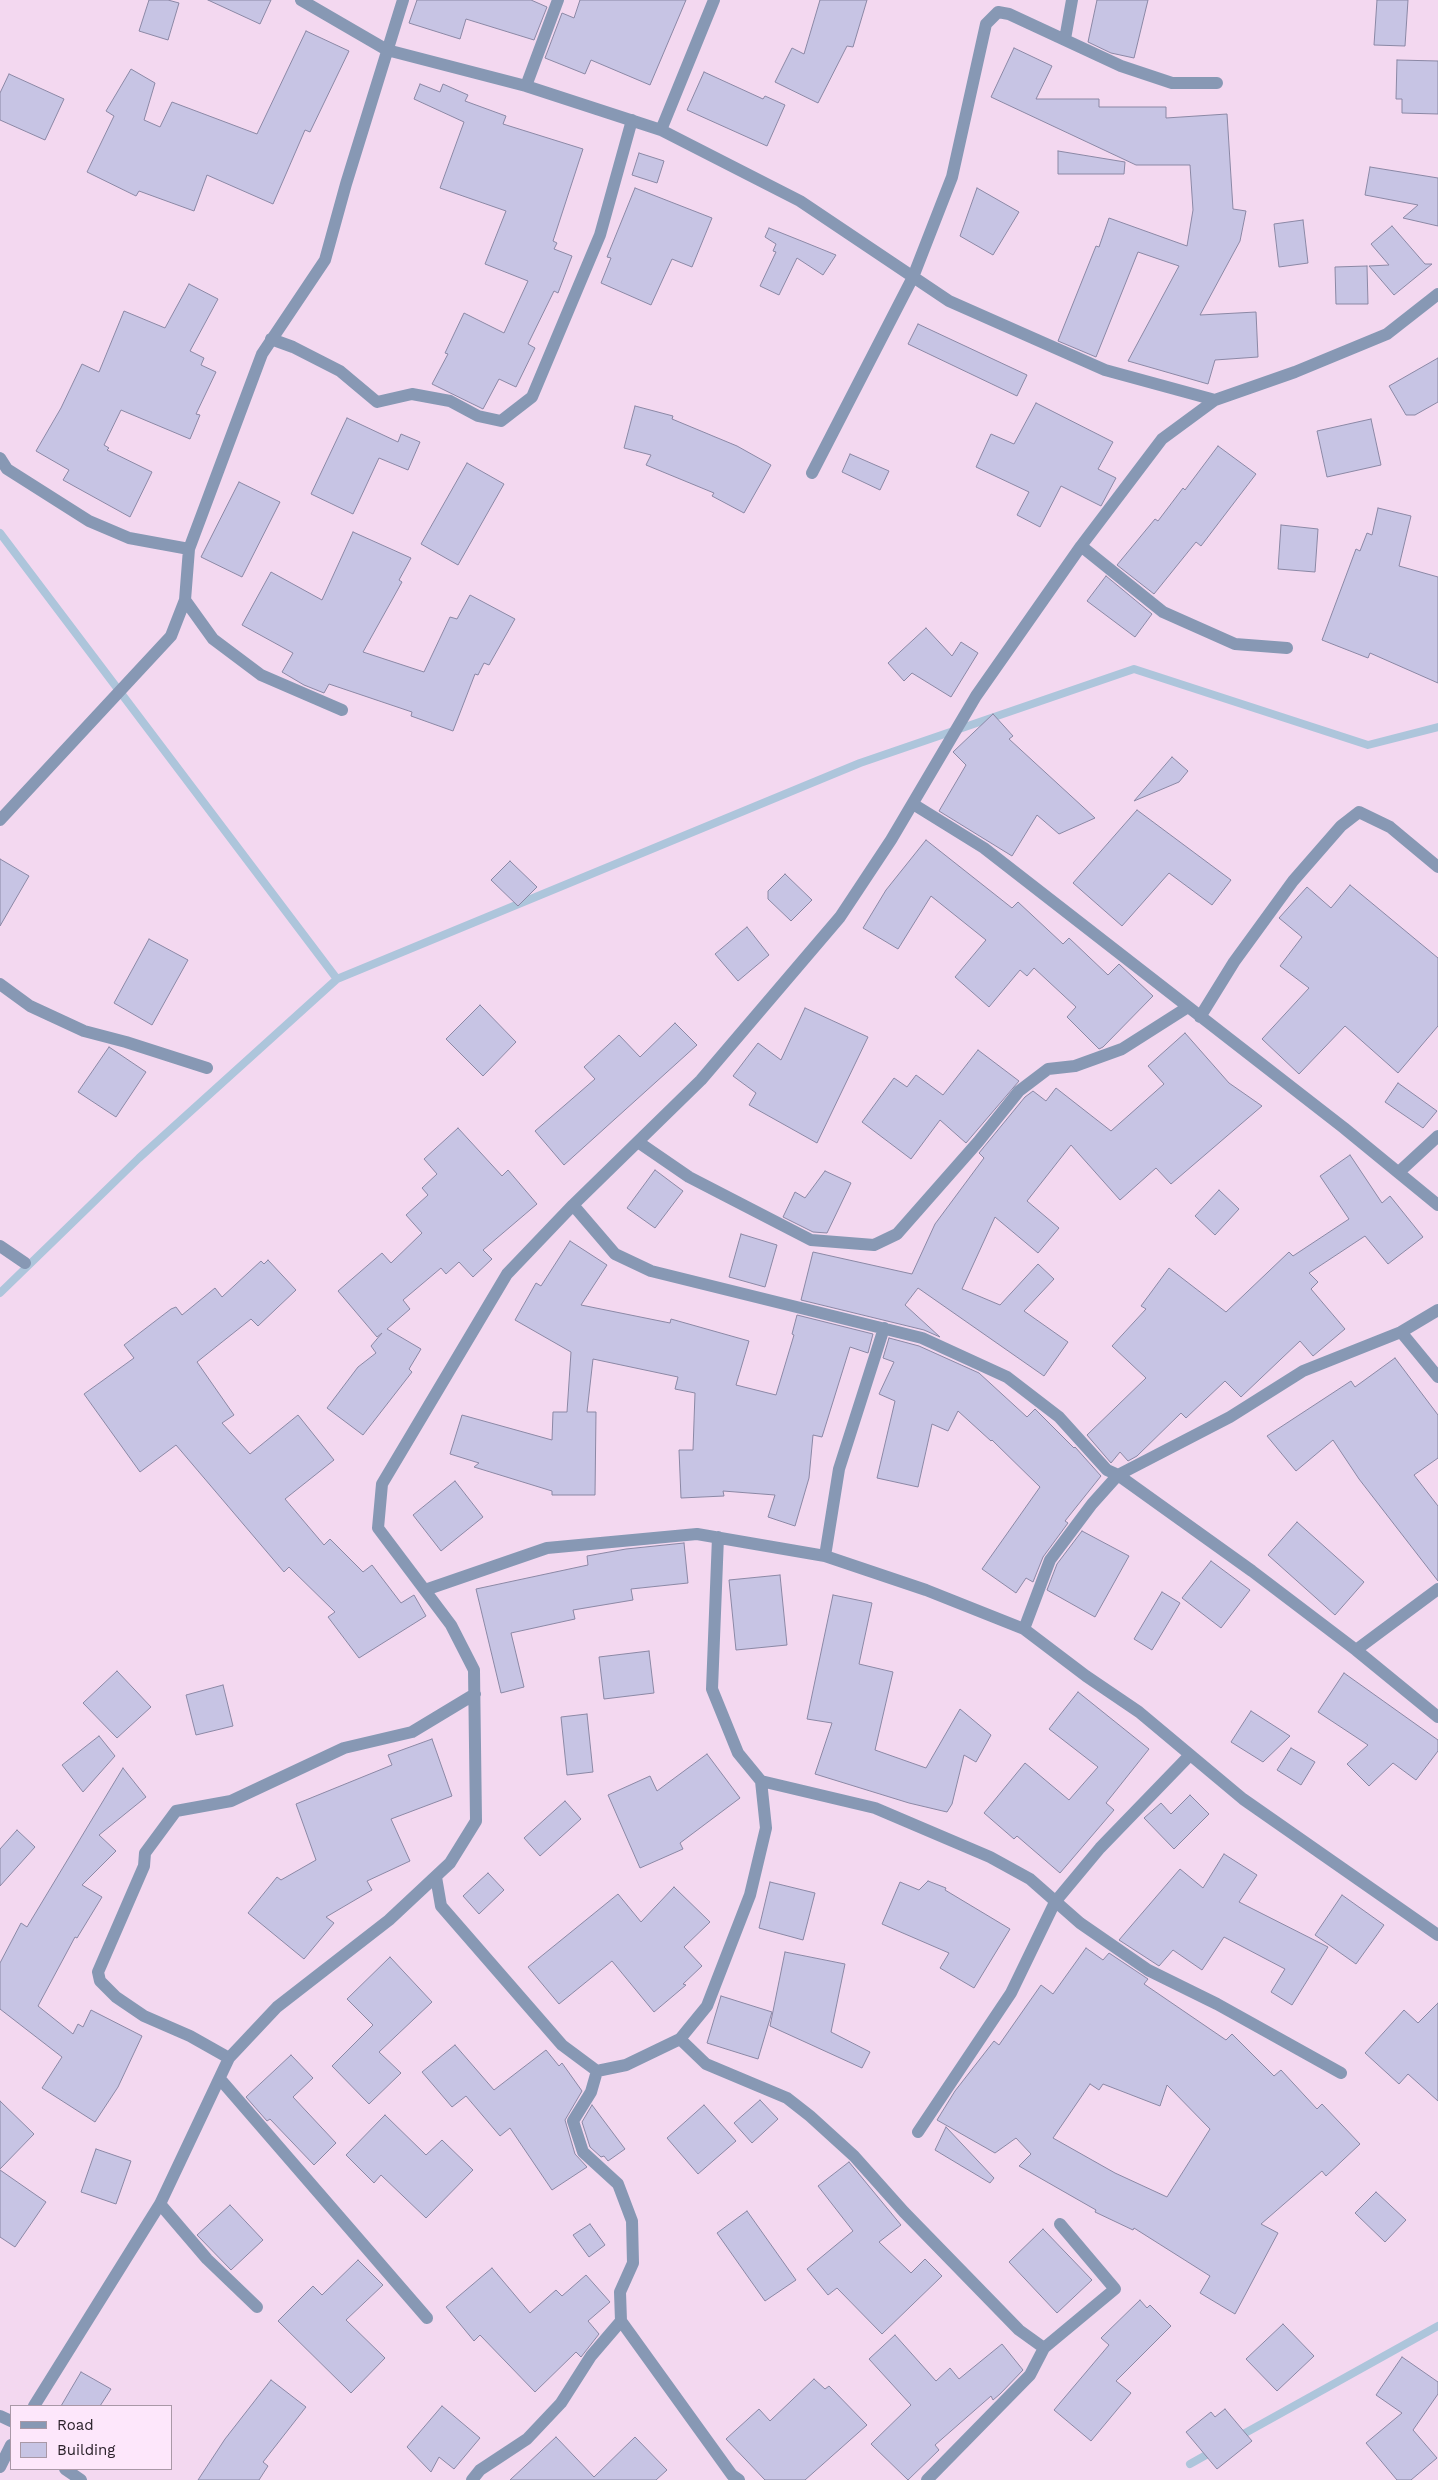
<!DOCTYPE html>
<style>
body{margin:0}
#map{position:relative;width:1438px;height:2480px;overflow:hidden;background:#f3d8f0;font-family:"Work Sans",sans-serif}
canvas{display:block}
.legend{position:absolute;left:10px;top:2405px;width:162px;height:65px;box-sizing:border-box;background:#fde7fb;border:1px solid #a998a7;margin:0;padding:6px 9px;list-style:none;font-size:15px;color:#2a212a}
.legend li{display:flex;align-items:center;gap:10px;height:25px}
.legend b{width:25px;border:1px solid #a998a7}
</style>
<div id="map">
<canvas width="1438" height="2480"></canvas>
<ul class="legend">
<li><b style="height:6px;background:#8798b4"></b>Road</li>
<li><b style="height:14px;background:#c7c4e4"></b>Building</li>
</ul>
</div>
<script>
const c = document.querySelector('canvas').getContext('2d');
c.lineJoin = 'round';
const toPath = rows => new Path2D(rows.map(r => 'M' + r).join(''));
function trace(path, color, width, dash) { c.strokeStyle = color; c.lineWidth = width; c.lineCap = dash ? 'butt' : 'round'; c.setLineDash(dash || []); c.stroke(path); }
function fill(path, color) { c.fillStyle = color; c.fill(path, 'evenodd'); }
trace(toPath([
 [0,533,337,979],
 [0,1293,139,1158,337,979,860,763,1134,669,1368,745,1438,727],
 [1238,2437,1438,2326],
 [1190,2464,1215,2450]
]), '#adc5db', 8);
const building = toPath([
 [149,0,168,0,179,3,168,40,139,31,149,0],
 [208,0,271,0,260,24,208,0],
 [417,0,531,0,547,7,534,40,466,19,460,39,409,23,417,0],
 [580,0,686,0,650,85,591,60,585,74,545,58,562,13,574,18,580,0],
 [820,0,867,0,853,47,847,46,818,103,775,82,792,48,804,54,820,0],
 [1097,0,1148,0,1134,58,1111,53,1088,42,1097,0],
 [1377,0,1408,0,1405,46,1374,45,1377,0],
 [306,31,349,51,310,132,305,130,273,204,207,175,194,211,139,191,136,196,87,172,114,116,106,111,131,69,155,83,144,120,160,127,172,102,257,134,306,31],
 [1014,48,1052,66,1036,99,1099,99,1099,107,1166,107,1166,118,1227,114,1233,209,1246,211,1240,241,1200,315,1256,312,1258,357,1215,360,1208,384,1128,361,1179,266,1138,252,1096,357,1058,341,1096,246,1099,247,1109,218,1187,246,1193,210,1190,165,1136,165,991,97,1014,48],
 [1397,60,1438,61,1438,114,1402,113,1402,99,1396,99,1397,60],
 [704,72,763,99,765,96,785,105,767,146,687,110,704,72],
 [9,74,64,99,45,140,0,120,0,93,9,74],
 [420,84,440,92,443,84,468,95,465,101,506,116,503,124,583,149,553,241,557,243,554,249,572,256,558,293,554,291,528,344,535,348,516,387,499,379,483,409,432,384,448,354,445,353,464,313,504,333,528,281,485,264,506,211,440,188,464,122,414,99,420,84],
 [1058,151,1125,162,1124,174,1058,174,1058,151],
 [639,153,664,161,657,183,632,175,639,153],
 [1370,167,1438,178,1438,226,1403,218,1418,205,1365,195,1370,167],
 [635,188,712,218,692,267,672,259,651,305,601,283,611,258,607,257,635,188],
 [977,188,1019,212,993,255,960,236,977,188],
 [1303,220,1308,263,1279,267,1274,224,1303,220],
 [1392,226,1425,264,1432,264,1394,295,1369,266,1389,265,1371,244,1392,226],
 [769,228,804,242,836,255,823,275,797,258,779,295,760,286,776,252,773,251,776,244,765,237,769,228],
 [1367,266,1368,304,1336,304,1335,267,1367,266],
 [189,284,218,299,190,351,204,358,201,365,216,372,196,414,200,415,190,439,121,410,104,445,109,448,107,450,152,472,130,517,63,480,69,470,36,451,61,408,82,364,99,372,124,311,165,328,189,284],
 [918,324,1027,375,1017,396,908,344,918,324],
 [1438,358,1438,402,1415,415,1406,415,1389,386,1438,358],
 [1036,403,1113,442,1098,469,1116,478,1101,506,1061,486,1040,527,1017,515,1029,492,976,467,991,434,1014,444,1036,403],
 [635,406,673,416,672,419,737,446,771,465,744,513,712,496,714,493,646,465,651,455,624,448,635,406],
 [347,418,398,442,401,434,420,442,408,470,379,458,353,514,311,494,347,418],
 [1371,419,1381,465,1327,477,1317,431,1371,419],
 [1218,446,1256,474,1201,546,1196,542,1154,594,1117,565,1155,519,1158,521,1183,488,1185,490,1218,446],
 [850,454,889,471,880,490,842,472,850,454],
 [467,463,504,484,458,565,421,544,467,463],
 [239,482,280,502,242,577,201,557,239,482],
 [1378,508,1411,516,1399,566,1438,577,1438,683,1370,653,1368,658,1322,640,1356,549,1360,551,1367,533,1372,535,1378,508],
 [1281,525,1318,529,1315,572,1278,569,1281,525],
 [353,532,411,558,399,580,402,582,363,652,424,672,450,617,457,619,470,595,515,619,489,665,484,663,478,675,475,674,453,731,411,716,412,712,329,684,324,693,304,685,282,672,293,653,242,625,271,572,322,600,353,532],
 [1106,576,1152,614,1135,637,1087,601,1106,576],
 [926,628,952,656,961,642,978,653,951,697,912,673,904,681,888,663,926,628],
 [993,714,1013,736,1009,739,1095,818,1059,834,1037,815,1012,856,939,811,966,765,953,752,993,714],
 [1172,757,1188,771,1179,782,1134,801,1172,757],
 [1137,810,1231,880,1212,905,1169,873,1122,926,1073,883,1137,810],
 [926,840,1012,908,1018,902,1063,944,1069,938,1108,975,1119,964,1153,996,1103,1047,1099,1049,1067,1017,1076,1007,1034,968,1027,976,1020,970,989,1007,955,977,986,940,931,896,898,949,863,928,886,890,926,840],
 [0,859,29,876,0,926,0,859],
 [510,861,537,887,518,906,491,880,510,861],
 [785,874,812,900,791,921,768,899,768,891,785,874],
 [1350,885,1438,958,1438,1026,1398,1073,1345,1026,1299,1074,1262,1039,1309,988,1280,966,1302,937,1279,918,1307,887,1331,908,1350,885],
 [747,927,769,955,738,981,715,954,747,927],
 [149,939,188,960,152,1025,114,1003,149,939],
 [480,1005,516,1042,483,1076,446,1039,480,1005],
 [805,1008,868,1037,817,1143,749,1105,756,1093,733,1076,758,1043,781,1060,805,1008],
 [675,1023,697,1045,564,1165,535,1131,595,1079,584,1067,619,1035,640,1057,675,1023],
 [1185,1033,1229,1083,1262,1106,1171,1184,1156,1168,1120,1200,1071,1145,1027,1201,1059,1228,1038,1253,995,1217,962,1289,1000,1305,1038,1264,1054,1279,1024,1311,1068,1342,1044,1376,918,1288,905,1305,940,1337,924,1330,801,1300,813,1252,912,1274,935,1224,984,1158,979,1153,1025,1097,1033,1091,1046,1101,1056,1088,1111,1131,1164,1084,1148,1066,1185,1033],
 [109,1047,146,1072,116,1117,78,1092,109,1047],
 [978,1050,1019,1081,966,1143,940,1120,911,1159,862,1122,894,1078,907,1087,916,1075,943,1095,978,1050],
 [1398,1083,1437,1111,1423,1128,1385,1102,1398,1083],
 [458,1128,502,1176,508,1170,537,1204,483,1250,492,1259,473,1277,459,1262,446,1274,441,1268,403,1300,410,1309,387,1329,421,1349,409,1369,412,1372,363,1435,327,1408,358,1367,376,1353,371,1346,382,1333,377,1337,338,1291,382,1253,391,1263,422,1233,406,1215,428,1195,422,1188,437,1174,424,1159,458,1128],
 [1350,1155,1382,1203,1390,1196,1423,1237,1388,1264,1365,1236,1309,1273,1318,1282,1311,1289,1345,1329,1313,1356,1300,1341,1241,1397,1225,1381,1186,1418,1181,1413,1137,1456,1128,1461,1120,1452,1111,1463,1087,1435,1146,1378,1112,1346,1146,1309,1141,1306,1169,1268,1226,1312,1289,1252,1293,1256,1349,1219,1320,1176,1350,1155],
 [655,1170,683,1191,655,1228,627,1208,655,1170],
 [825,1171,851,1183,827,1233,813,1232,783,1217,795,1192,805,1198,825,1171],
 [1219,1190,1239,1209,1215,1235,1195,1216,1219,1190],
 [741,1234,777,1245,765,1287,729,1277,741,1234],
 [570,1241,607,1265,581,1305,670,1323,671,1319,749,1341,736,1385,776,1395,794,1335,792,1334,797,1315,873,1334,868,1353,850,1347,822,1437,813,1435,809,1478,795,1526,768,1517,775,1495,723,1491,724,1496,681,1498,679,1450,693,1450,695,1393,675,1389,678,1377,593,1359,587,1412,596,1412,595,1495,552,1495,552,1491,474,1467,479,1463,450,1454,462,1415,552,1440,553,1412,567,1412,571,1352,515,1320,536,1283,541,1286,570,1241],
 [268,1260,296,1290,258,1326,251,1319,197,1362,234,1415,222,1423,250,1454,298,1415,334,1460,285,1499,324,1545,330,1539,363,1572,372,1565,401,1603,414,1595,426,1616,359,1658,328,1617,335,1612,289,1567,284,1572,176,1445,140,1472,84,1394,134,1358,124,1345,171,1309,176,1307,182,1315,215,1288,222,1297,261,1261,264,1264,268,1260],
 [889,1338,919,1346,979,1373,1027,1417,1035,1409,1074,1448,1075,1447,1101,1476,1065,1521,1068,1523,1043,1557,1033,1582,1026,1578,1016,1593,982,1569,1040,1487,992,1440,991,1441,958,1411,948,1431,932,1424,918,1487,877,1478,895,1401,879,1394,894,1362,883,1358,889,1338],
 [1395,1358,1438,1415,1438,1458,1414,1475,1438,1506,1438,1581,1359,1479,1333,1440,1296,1471,1267,1436,1351,1381,1355,1387,1395,1358],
 [455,1481,483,1517,441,1551,413,1515,455,1481],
 [1297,1522,1364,1582,1335,1615,1268,1555,1297,1522],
 [1082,1531,1129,1556,1095,1617,1047,1590,1057,1564,1082,1531],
 [684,1543,688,1583,631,1589,633,1600,573,1610,575,1619,511,1633,524,1687,501,1693,476,1589,588,1565,587,1556,626,1549,684,1543],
 [1211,1561,1250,1590,1221,1628,1182,1598,1211,1561],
 [780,1575,787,1645,736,1650,729,1580,780,1575],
 [1162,1592,1180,1603,1152,1650,1134,1639,1162,1592],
 [833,1595,872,1603,859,1664,893,1672,875,1750,926,1768,960,1709,991,1735,976,1762,964,1755,952,1804,947,1812,909,1803,815,1774,832,1723,807,1719,833,1595],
 [649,1651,654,1693,604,1699,599,1657,649,1651],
 [117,1671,151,1707,117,1738,83,1703,117,1671],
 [1344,1673,1438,1740,1438,1751,1416,1780,1393,1763,1369,1786,1347,1764,1368,1745,1318,1712,1344,1673],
 [223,1685,233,1726,196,1735,186,1695,223,1685],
 [1078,1692,1149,1749,1106,1803,1114,1810,1060,1873,1017,1836,1014,1839,984,1813,1025,1763,1069,1800,1098,1767,1049,1729,1078,1692],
 [1251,1711,1290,1736,1263,1762,1231,1742,1251,1711],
 [587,1714,593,1772,567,1775,561,1717,587,1714],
 [99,1736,115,1756,83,1792,62,1765,99,1736],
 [432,1739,452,1796,391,1819,410,1861,367,1881,372,1890,326,1917,334,1923,304,1959,248,1913,277,1877,281,1880,316,1860,296,1804,392,1765,388,1755,432,1739],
 [1291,1748,1315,1762,1301,1785,1277,1770,1291,1748],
 [707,1754,740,1798,680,1843,683,1849,640,1868,608,1795,650,1776,657,1791,707,1754],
 [123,1768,146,1797,99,1835,116,1851,82,1885,102,1897,77,1938,75,1937,38,2006,73,2034,78,2024,83,2027,91,2010,142,2036,118,2087,95,2122,42,2088,62,2057,0,2009,0,1963,21,1923,27,1927,123,1768],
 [1190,1795,1209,1814,1174,1849,1144,1818,1161,1803,1171,1814,1190,1795],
 [565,1801,581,1819,540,1856,524,1838,565,1801],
 [17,1830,35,1847,0,1886,0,1849,17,1830],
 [1224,1854,1257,1875,1239,1902,1328,1947,1292,2005,1271,1992,1285,1969,1224,1937,1202,1970,1173,1950,1159,1966,1119,1940,1180,1869,1203,1888,1224,1854],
 [488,1873,504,1890,479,1914,463,1896,488,1873],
 [928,1881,946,1888,945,1890,1010,1929,974,1988,940,1968,949,1953,882,1924,900,1882,919,1890,928,1881],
 [770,1882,815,1893,803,1940,759,1928,770,1882],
 [674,1887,710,1922,684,1947,702,1966,683,1984,686,1985,654,2012,612,1961,559,2004,528,1967,618,1894,641,1922,674,1887],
 [1342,1895,1384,1925,1356,1964,1315,1935,1342,1895],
 [1086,1948,1103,1960,1109,1953,1148,1979,1144,1984,1226,2040,1232,2034,1274,2076,1281,2070,1317,2109,1322,2104,1360,2144,1326,2176,1322,2171,1261,2224,1278,2233,1235,2314,1200,2293,1210,2276,1134,2228,1133,2230,1095,2212,1096,2210,1019,2166,1031,2154,1016,2138,995,2153,937,2120,955,2091,994,2041,999,2045,1041,1985,1053,1994,1086,1948],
 [1090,2084,1099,2090,1103,2084,1160,2106,1167,2085,1210,2129,1167,2197,1115,2173,1053,2138,1090,2084],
 [785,1952,845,1964,831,2032,870,2052,862,2068,770,2026,785,1952],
 [390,1957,432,2002,379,2052,401,2073,369,2104,332,2066,373,2025,347,1999,390,1957],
 [721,1996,772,2012,758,2059,707,2043,721,1996],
 [1438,2003,1438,2101,1408,2074,1399,2084,1365,2053,1404,2010,1418,2023,1438,2003],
 [455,2045,494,2090,546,2050,559,2066,562,2063,582,2091,565,2120,575,2154,587,2167,552,2190,510,2128,500,2136,466,2096,452,2107,422,2072,455,2045],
 [291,2055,313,2078,293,2097,336,2143,314,2165,270,2119,267,2121,246,2097,291,2055],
 [760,2100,778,2119,752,2143,734,2123,760,2100],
 [0,2101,34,2134,0,2169,0,2101],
 [592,2105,625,2149,608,2161,604,2156,601,2157,590,2147,582,2122,592,2105],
 [704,2105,736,2141,698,2174,667,2138,704,2105],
 [385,2115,426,2155,442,2140,473,2170,426,2218,381,2175,374,2183,346,2155,385,2115],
 [946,2127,994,2178,990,2183,935,2150,946,2127],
 [96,2149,131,2161,116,2204,81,2192,96,2149],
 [849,2162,901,2225,879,2242,911,2273,925,2259,942,2276,882,2334,837,2288,828,2295,807,2269,853,2231,818,2186,849,2162],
 [0,2170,46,2202,15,2247,0,2237,0,2170],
 [1376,2192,1406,2220,1385,2242,1355,2213,1376,2192],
 [230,2205,263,2240,231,2270,197,2235,230,2205],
 [747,2211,796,2280,765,2301,717,2233,747,2211],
 [590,2224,605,2245,589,2257,573,2235,590,2224],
 [1043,2229,1092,2280,1057,2313,1009,2262,1043,2229],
 [358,2260,383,2285,346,2320,385,2358,351,2393,278,2321,313,2286,322,2295,358,2260],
 [492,2268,530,2313,556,2290,562,2296,586,2275,610,2302,588,2321,599,2334,581,2357,576,2352,535,2392,480,2335,474,2341,446,2307,492,2268],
 [1140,2300,1147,2308,1150,2305,1171,2326,1116,2381,1131,2393,1091,2441,1054,2410,1109,2345,1101,2338,1140,2300],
 [1283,2324,1314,2356,1277,2391,1246,2359,1283,2324],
 [895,2335,936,2381,950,2368,959,2379,1002,2344,1023,2370,1000,2394,993,2400,991,2396,935,2445,939,2450,908,2480,871,2444,911,2405,869,2359,895,2335],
 [1402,2357,1438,2382,1438,2394,1413,2430,1437,2458,1411,2480,1397,2480,1366,2443,1402,2413,1376,2395,1402,2357],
 [81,2372,111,2389,100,2406,61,2406,81,2372],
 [814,2379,825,2389,829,2386,867,2425,805,2480,765,2480,726,2439,759,2409,770,2421,814,2379],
 [271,2380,306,2407,263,2462,268,2466,259,2480,198,2480,225,2439,271,2380],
 [442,2406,480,2438,454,2469,439,2457,431,2472,407,2447,442,2406],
 [1225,2409,1252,2441,1217,2469,1186,2432,1211,2412,1215,2417,1225,2409],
 [556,2437,594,2477,635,2437,667,2470,656,2480,510,2480,556,2437]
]);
fill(building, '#c7c4e4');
trace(building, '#8b88a5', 1);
trace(toPath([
 [301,0,387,50,526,86,661,130,800,201,949,301,1105,370,1215,400],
 [1065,39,1072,0],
 [526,86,558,0],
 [661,130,714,0],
 [271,339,293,347,340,371,377,402,412,394,450,401,478,416,501,421,532,397,600,235,632,120],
 [0,458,7,469,89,521,129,538,189,549],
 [812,473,913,277,952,177,986,24,998,12,1009,14,1121,66,1172,83,1217,83],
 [1081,546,1163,612,1235,644,1287,648],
 [185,600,213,639,261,675,342,710],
 [913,804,984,848,1344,1128,1438,1205],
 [0,820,171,636,185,600,189,549,262,354,325,260,346,184,403,0],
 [0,984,30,1006,84,1031,126,1042,207,1068],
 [1200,1017,1234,962,1293,881,1341,826,1359,812,1390,827,1438,867],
 [638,1142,689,1177,811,1240,874,1245,897,1234,978,1142,1019,1091,1048,1069,1075,1066,1122,1049,1188,1007],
 [1399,1172,1438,1136],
 [573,1205,615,1254,651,1271,922,1338,1007,1377,1059,1417,1107,1470,1118,1475,1252,1571,1356,1650,1438,1717],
 [0,1246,25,1263],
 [1401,1332,1438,1377],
 [718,1537,712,1689,738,1753,761,1781,875,1808,990,1857,1030,1879,1080,1923,1148,1970,1217,2004,1341,2073],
 [825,1556,839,1469,884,1328],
 [425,1590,547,1548,697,1534,825,1556,926,1590,1024,1629,1086,1676,1139,1712,1243,1799,1438,1935],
 [1024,1629,1050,1560,1092,1504,1118,1475,1230,1417,1303,1371,1401,1332,1438,1310],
 [1356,1650,1438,1589],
 [761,1781,766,1828,750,1895,707,2006,680,2039,706,2064,787,2098,810,2116,854,2156,904,2212,1019,2330,1044,2348,1030,2375,927,2480],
 [436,1877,441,1906,562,2045,597,2071,626,2065,680,2039],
 [229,2058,190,2036,144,2016,116,1997,100,1981,98,1972,144,1866,145,1853,176,1811,231,1801,344,1748,412,1732,475,1694],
 [597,2071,591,2092,573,2121,583,2152,618,2184,632,2221,633,2263,620,2292,621,2321,732,2475,739,2480],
 [220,2079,427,2318],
 [918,2132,1011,1993,1055,1902,1100,1848,1190,1755],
 [160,2204,207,2259,257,2307],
 [1044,2348,1115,2289,1060,2224],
 [34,2406,160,2204,229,2058,277,2007,389,1920,450,1863,476,1821,474,1670,451,1625,378,1528,382,1484,507,1274,573,1205,701,1080,840,917,891,840,976,696,1081,546,1162,439,1215,400,1295,372,1387,334,1438,294],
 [0,2416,11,2421],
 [0,2467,11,2445],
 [65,2469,81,2480],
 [472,2480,480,2470,527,2439,561,2403,591,2356,621,2321]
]), '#8798b4', 12);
</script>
